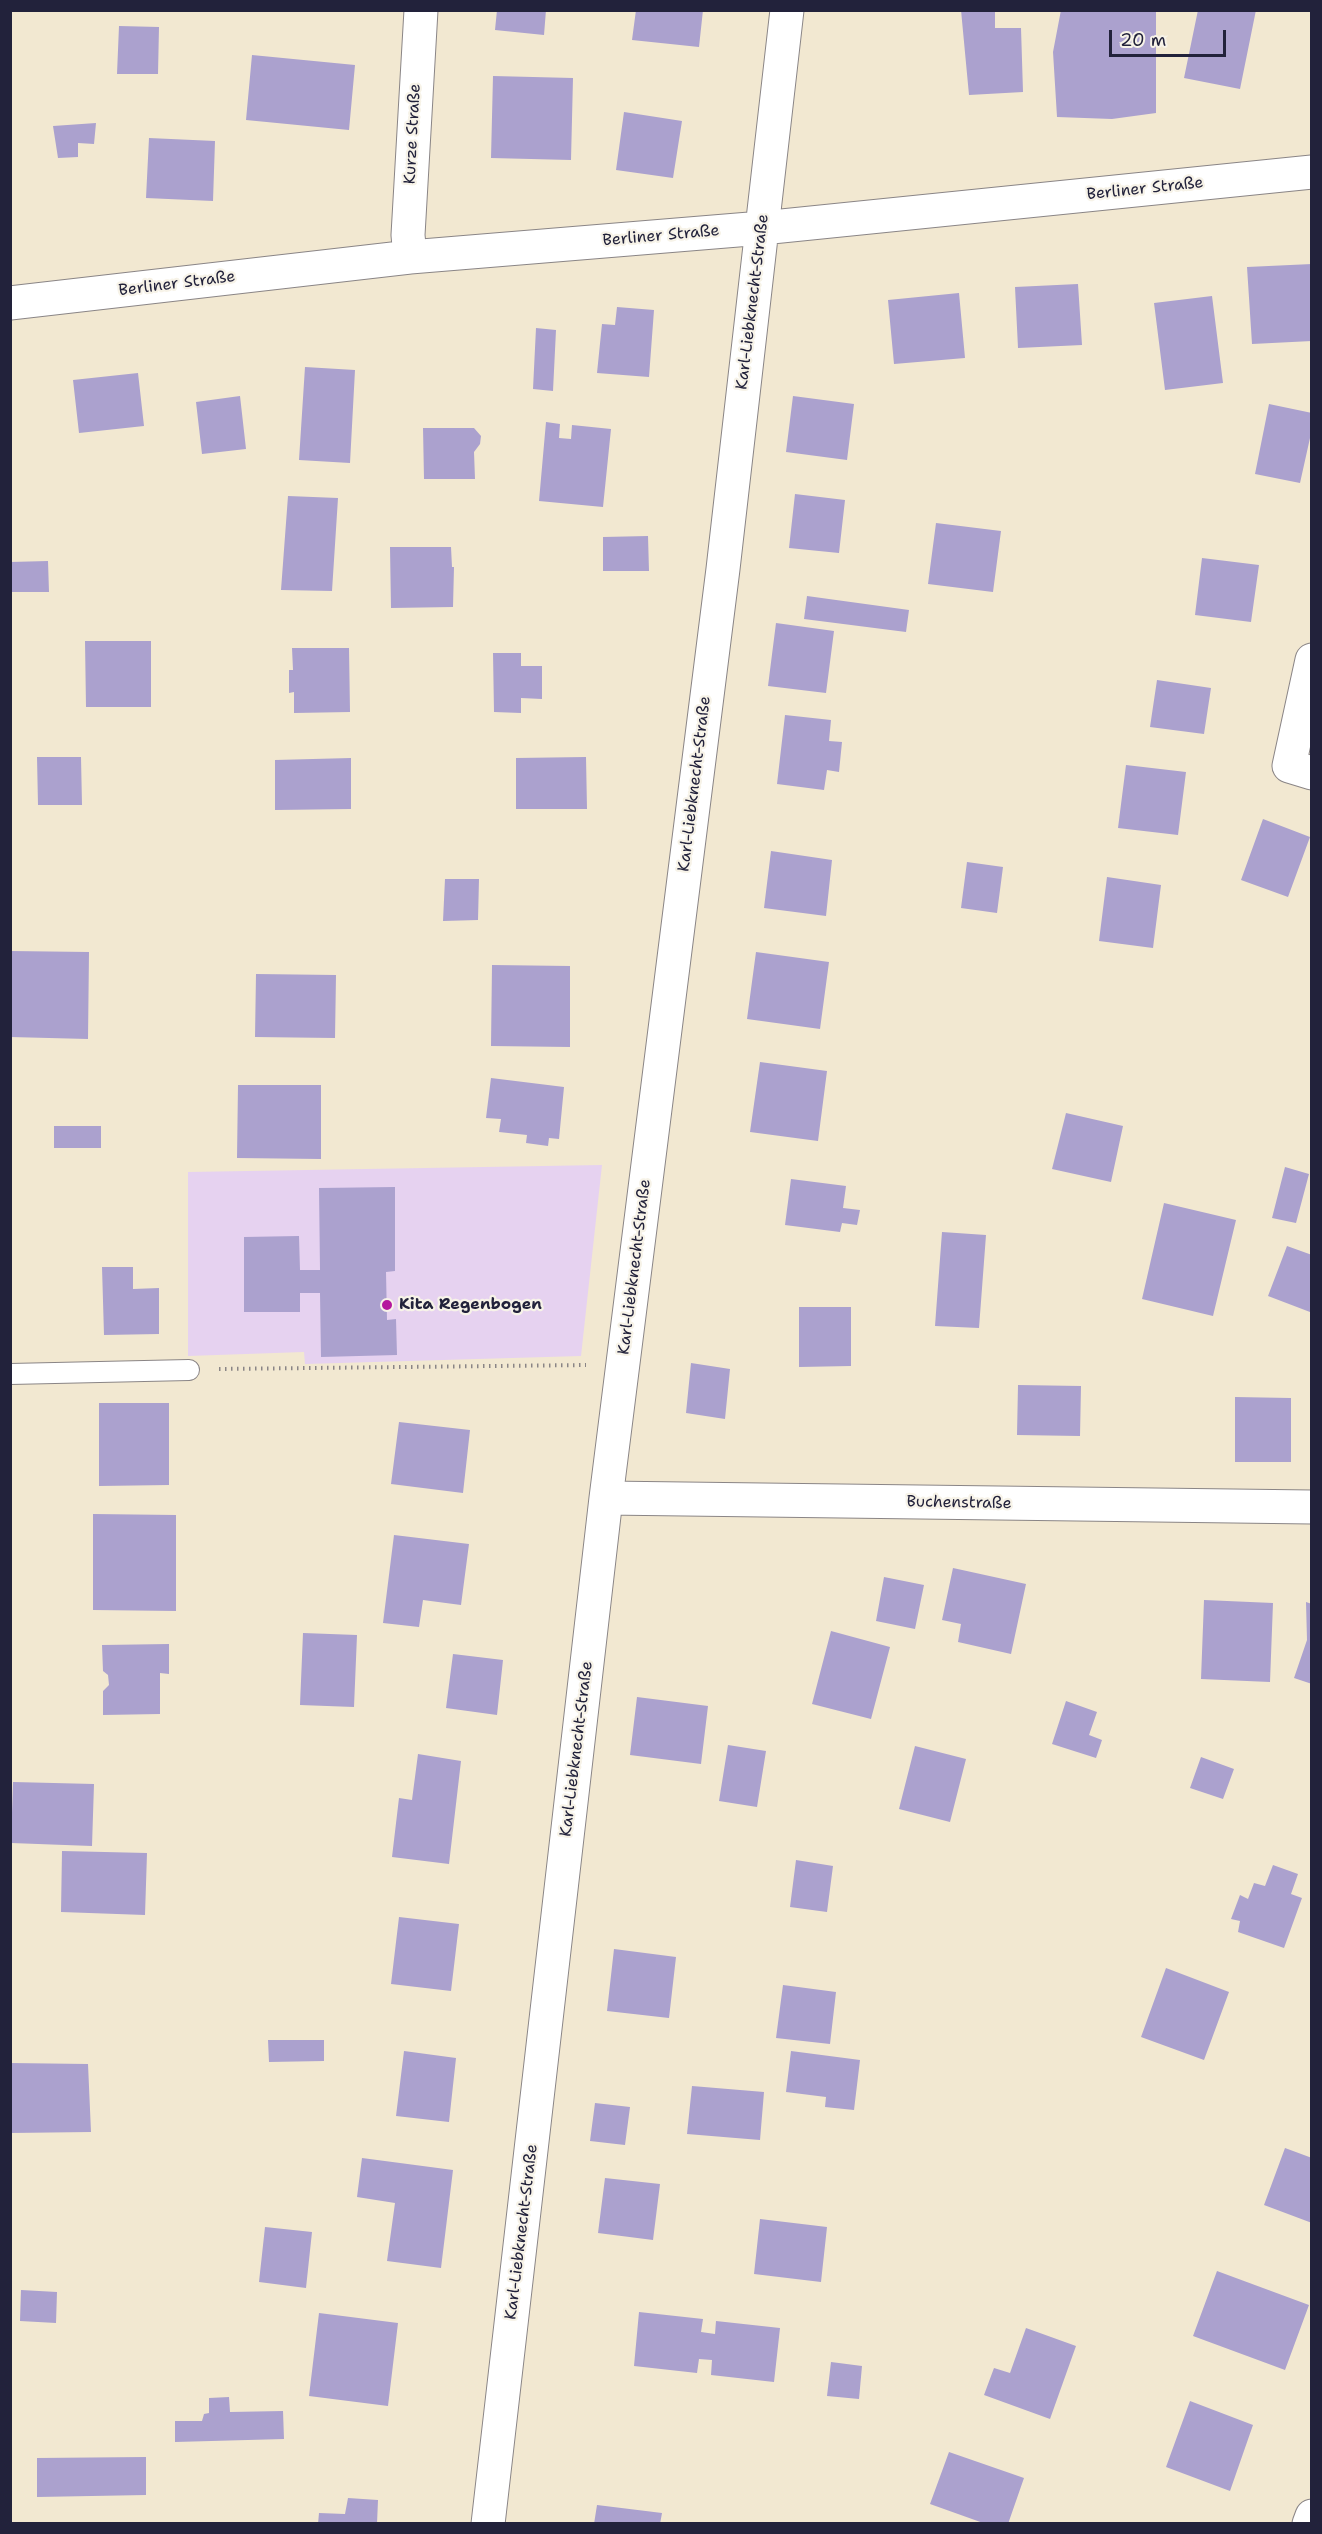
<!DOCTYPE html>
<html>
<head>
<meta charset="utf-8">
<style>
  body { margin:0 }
  #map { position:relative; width:1322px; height:2534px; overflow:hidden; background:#f2e8d1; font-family:"Shantell Sans",sans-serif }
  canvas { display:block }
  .frame { position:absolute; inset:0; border:12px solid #22223b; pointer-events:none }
  .scale { position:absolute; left:1109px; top:30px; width:117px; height:27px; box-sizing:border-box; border:3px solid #22223b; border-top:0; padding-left:8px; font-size:18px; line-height:21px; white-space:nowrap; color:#22223b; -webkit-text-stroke:4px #f7f3e8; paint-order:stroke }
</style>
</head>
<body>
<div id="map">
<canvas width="1322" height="2534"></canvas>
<div class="frame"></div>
<div class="scale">20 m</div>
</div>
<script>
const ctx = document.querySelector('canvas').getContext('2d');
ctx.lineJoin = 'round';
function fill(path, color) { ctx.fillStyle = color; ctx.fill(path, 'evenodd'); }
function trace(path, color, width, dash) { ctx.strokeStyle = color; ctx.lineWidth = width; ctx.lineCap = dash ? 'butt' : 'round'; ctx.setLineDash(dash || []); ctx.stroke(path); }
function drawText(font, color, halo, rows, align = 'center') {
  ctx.font = font + ' "Shantell Sans",sans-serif'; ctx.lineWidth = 4.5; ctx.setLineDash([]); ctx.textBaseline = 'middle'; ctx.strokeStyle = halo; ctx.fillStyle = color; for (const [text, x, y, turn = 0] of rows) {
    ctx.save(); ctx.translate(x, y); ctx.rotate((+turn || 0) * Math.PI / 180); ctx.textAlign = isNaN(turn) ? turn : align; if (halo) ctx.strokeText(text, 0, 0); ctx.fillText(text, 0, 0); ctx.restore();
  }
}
fill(new Path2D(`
  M 602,1165 L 581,1356 L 305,1364 L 304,1352 L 188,1356 L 188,1172 Z`), '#e6d2f0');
fill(new Path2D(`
  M 497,10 L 546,10 L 544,35 L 495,30 Z
  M 636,10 L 703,10 L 699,47 L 632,40 Z
  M 961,10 L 995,10 L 995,28 L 1021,28 L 1023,92 L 969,95 Z
  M 1061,10 L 1156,10 L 1156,113 L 1112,119 L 1057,117 L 1053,52 Z
  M 1198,10 L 1256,10 L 1240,89 L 1184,78 Z
  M 119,26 L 159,27 L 158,74 L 117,74 Z
  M 252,55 L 355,65 L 349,130 L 246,120 Z
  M 493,76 L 573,78 L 571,160 L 491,158 Z
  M 624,112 L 682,121 L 673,178 L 616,170 Z
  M 96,123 L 94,144 L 78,143 L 78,157 L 58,158 L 53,126 Z
  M 149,138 L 215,141 L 213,201 L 146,198 Z
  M 1312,264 L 1312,341 L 1252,344 L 1247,267 Z
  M 1078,284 L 1082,345 L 1018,348 L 1015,287 Z
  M 959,293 L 965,358 L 894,364 L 888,300 Z
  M 1212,296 L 1223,383 L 1165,390 L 1154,303 Z
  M 617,307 L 654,310 L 649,377 L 597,373 L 602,324 L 615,325 Z
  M 536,328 L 556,330 L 553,391 L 533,389 Z
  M 305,367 L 355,370 L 350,463 L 299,460 Z
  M 138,373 L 144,426 L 79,433 L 73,380 Z
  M 240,396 L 246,449 L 202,454 L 196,402 Z
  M 793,396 L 854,404 L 847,460 L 786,452 Z
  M 1269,404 L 1312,413 L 1312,429 L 1300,483 L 1255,474 Z
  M 546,422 L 560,424 L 559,438 L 571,439 L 572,425 L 611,429 L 603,507 L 539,501 Z
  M 423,428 L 474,428 L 481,436 L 480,444 L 474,452 L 475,479 L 424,479 Z
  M 795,494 L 845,500 L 839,553 L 789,548 Z
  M 288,496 L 338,498 L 332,591 L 281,590 Z
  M 936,523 L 1001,531 L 993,592 L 928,584 Z
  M 648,536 L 649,571 L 603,571 L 603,537 Z
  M 390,547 L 451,547 L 452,567 L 454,567 L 453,607 L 391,608 Z
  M 1202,558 L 1259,565 L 1251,622 L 1195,615 Z
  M 48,561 L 49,592 L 10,592 L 10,562 Z
  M 807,596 L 909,610 L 906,632 L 804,619 Z
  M 776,623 L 834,631 L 826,693 L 768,686 Z
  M 85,641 L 151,641 L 151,707 L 86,707 Z
  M 292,648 L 349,648 L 350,712 L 294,713 L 294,692 L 289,693 L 289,670 L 293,670 Z
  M 493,653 L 521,653 L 521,666 L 542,666 L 542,699 L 521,698 L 521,713 L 494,712 Z
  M 1157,680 L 1211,688 L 1204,734 L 1150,727 Z
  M 785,715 L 831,720 L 829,741 L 842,742 L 839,772 L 827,770 L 824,790 L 777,784 Z
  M 37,757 L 81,757 L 82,805 L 38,805 Z
  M 586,757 L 587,809 L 516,809 L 516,758 Z
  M 351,758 L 351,809 L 275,810 L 275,760 Z
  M 1126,765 L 1186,772 L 1178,835 L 1118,828 Z
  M 1263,819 L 1310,837 L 1288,897 L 1241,880 Z
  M 771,851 L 832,860 L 826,916 L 764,908 Z
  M 967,862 L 1003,867 L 997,913 L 961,908 Z
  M 1107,877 L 1161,885 L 1153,948 L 1099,941 Z
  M 445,879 L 479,879 L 478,920 L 443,921 Z
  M 10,951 L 89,952 L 88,1039 L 10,1037 Z
  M 756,952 L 829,962 L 820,1029 L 747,1019 Z
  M 492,965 L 570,966 L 570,1047 L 491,1046 Z
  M 256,974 L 336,975 L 335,1038 L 255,1037 Z
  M 760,1062 L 827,1071 L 818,1141 L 750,1132 Z
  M 491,1078 L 564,1087 L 559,1139 L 549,1138 L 548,1146 L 526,1143 L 527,1135 L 499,1132 L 501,1119 L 486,1118 Z
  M 238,1085 L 321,1085 L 321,1159 L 237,1158 Z
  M 1066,1113 L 1123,1126 L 1111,1182 L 1052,1169 Z
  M 54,1126 L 101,1126 L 101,1148 L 54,1148 Z
  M 1285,1167 L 1309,1174 L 1296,1223 L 1272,1218 Z
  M 791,1179 L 846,1186 L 843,1208 L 860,1210 L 857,1225 L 842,1223 L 840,1232 L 785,1225 Z
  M 395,1187 L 395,1271 L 386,1272 L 387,1320 L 396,1319 L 397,1355 L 321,1357 L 320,1293 L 300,1293 L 300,1312 L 244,1312 L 244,1237 L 299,1236 L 300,1270 L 320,1270 L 319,1188 Z
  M 1164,1203 L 1236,1220 L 1213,1316 L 1142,1299 Z
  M 942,1232 L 986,1235 L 979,1328 L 935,1326 Z
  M 1287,1246 L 1312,1255 L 1310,1312 L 1268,1296 Z
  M 102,1267 L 133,1267 L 133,1289 L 159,1288 L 159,1334 L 104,1335 Z
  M 799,1307 L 851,1307 L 851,1366 L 799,1367 Z
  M 691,1363 L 730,1369 L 725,1419 L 686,1413 Z
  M 1018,1385 L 1081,1386 L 1080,1436 L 1017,1435 Z
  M 1235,1397 L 1291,1398 L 1291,1462 L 1235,1462 Z
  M 99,1403 L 169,1403 L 169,1485 L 99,1486 Z
  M 399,1422 L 470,1430 L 463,1493 L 391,1484 Z
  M 93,1514 L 176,1515 L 176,1611 L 93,1610 Z
  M 394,1535 L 469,1544 L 461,1605 L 423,1600 L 419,1627 L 383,1623 Z
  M 953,1568 L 1026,1584 L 1011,1654 L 958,1642 L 961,1624 L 942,1620 Z
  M 884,1577 L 924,1585 L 915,1629 L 876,1621 Z
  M 1204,1600 L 1273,1603 L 1270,1682 L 1201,1679 Z
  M 1306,1602 L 1312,1604 L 1312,1684 L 1294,1678 L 1307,1640 Z
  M 831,1631 L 890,1647 L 871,1719 L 812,1704 Z
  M 303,1633 L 357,1635 L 354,1707 L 300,1705 Z
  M 169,1644 L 169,1674 L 160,1673 L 160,1714 L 103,1715 L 103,1691 L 109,1685 L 108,1675 L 103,1671 L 102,1645 Z
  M 453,1654 L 503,1660 L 497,1715 L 446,1708 Z
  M 637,1697 L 708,1706 L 701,1764 L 630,1755 Z
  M 1066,1701 L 1097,1712 L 1089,1735 L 1102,1740 L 1096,1758 L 1052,1744 Z
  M 728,1745 L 766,1751 L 757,1807 L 719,1801 Z
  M 915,1746 L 966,1759 L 950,1822 L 899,1809 Z
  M 418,1754 L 461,1761 L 449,1864 L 392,1857 L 399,1798 L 412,1800 Z
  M 1201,1757 L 1234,1769 L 1223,1799 L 1190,1788 Z
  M 13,1782 L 94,1784 L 92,1846 L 11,1843 Z
  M 62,1851 L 147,1853 L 145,1915 L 61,1912 Z
  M 796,1860 L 833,1866 L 827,1912 L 790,1907 Z
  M 1273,1865 L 1298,1874 L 1291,1894 L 1302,1898 L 1284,1948 L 1238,1932 L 1240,1921 L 1231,1919 L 1240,1895 L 1248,1899 L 1254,1883 L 1265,1886 Z
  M 399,1917 L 459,1924 L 451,1991 L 391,1984 Z
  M 614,1949 L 676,1957 L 669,2018 L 607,2011 Z
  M 1166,1968 L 1229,1992 L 1204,2060 L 1141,2037 Z
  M 783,1985 L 836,1992 L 830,2044 L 776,2038 Z
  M 268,2040 L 324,2040 L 324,2061 L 269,2062 Z
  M 404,2051 L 456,2058 L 449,2122 L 396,2116 Z
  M 791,2051 L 860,2060 L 854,2110 L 825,2107 L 826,2097 L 786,2092 Z
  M 10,2063 L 88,2064 L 91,2132 L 10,2133 Z
  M 692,2086 L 764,2092 L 760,2140 L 687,2134 Z
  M 595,2103 L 630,2107 L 625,2145 L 590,2141 Z
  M 1285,2148 L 1312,2158 L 1312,2223 L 1264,2205 Z
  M 362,2158 L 453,2170 L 441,2268 L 387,2261 L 395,2203 L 357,2197 Z
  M 605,2178 L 660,2184 L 653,2240 L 598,2233 Z
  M 760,2219 L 827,2227 L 821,2282 L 754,2274 Z
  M 265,2227 L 312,2232 L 306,2288 L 259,2282 Z
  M 1217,2271 L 1309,2305 L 1285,2370 L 1193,2336 Z
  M 21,2290 L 57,2292 L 56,2323 L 20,2321 Z
  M 639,2312 L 703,2319 L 701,2332 L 715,2334 L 716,2321 L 780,2328 L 774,2382 L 711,2375 L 712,2360 L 699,2359 L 697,2373 L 634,2366 Z
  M 319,2313 L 398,2323 L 388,2406 L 309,2396 Z
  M 1026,2328 L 1076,2346 L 1050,2419 L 984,2395 L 994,2368 L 1010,2373 Z
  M 831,2362 L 862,2366 L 859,2399 L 827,2396 Z
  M 229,2397 L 230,2412 L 283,2411 L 284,2439 L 175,2442 L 175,2421 L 202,2421 L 204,2414 L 209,2413 L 209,2398 Z
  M 1190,2401 L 1253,2425 L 1230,2491 L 1166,2467 Z
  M 949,2452 L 1024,2478 L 1008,2524 L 986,2524 L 930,2504 Z
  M 146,2457 L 146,2495 L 37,2497 L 37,2458 Z
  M 348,2498 L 378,2500 L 377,2524 L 318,2524 L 319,2513 L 345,2514 Z
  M 597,2505 L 662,2513 L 660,2524 L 594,2524 Z`), '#aba1ce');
const service = new Path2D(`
  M 10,1374 L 189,1370`);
const minor = new Path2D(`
  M 410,257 L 408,235 L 421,10
  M 10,303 L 410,257 L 762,228 L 1312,172
  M 1312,660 L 1289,766 L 1312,773
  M 606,1498 L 1312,1507
  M 488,2524 L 606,1498 L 723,569 L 787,10`);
const tertiary = new Path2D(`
  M 1309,2524 L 1312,2516`);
trace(service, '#8a8586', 22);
trace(minor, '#8a8586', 35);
trace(tertiary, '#8a8586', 35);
trace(new Path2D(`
  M 219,1369 L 586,1365`), '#8a8586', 4, [1.5, 4.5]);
trace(service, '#fff', 20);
trace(minor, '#fff', 33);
trace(tertiary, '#fff', 33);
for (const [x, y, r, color] of [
  [387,1305,6,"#b5179e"]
]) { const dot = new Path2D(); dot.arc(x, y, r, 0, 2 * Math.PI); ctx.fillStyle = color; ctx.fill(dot); trace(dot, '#f7f3e8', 2); }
drawText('16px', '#22223b', '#f7f3e8', [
  ["Kurze Straße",413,134,-87],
  ["Berliner Straße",1145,189,-6],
  ["Berliner Straße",661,236,-5],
  ["Berliner Straße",177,284,-7],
  ["Karl-Liebknecht-Straße",753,302,-83],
  ["Karl-Liebknecht-Straße",695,784,-83],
  ["Karl-Liebknecht-Straße",635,1267,-83],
  ["Buchenstraße",959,1503,1],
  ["Karl-Liebknecht-Straße",577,1749,-83],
  ["Karl-Liebknecht-Straße",522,2232,-83]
]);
drawText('bold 16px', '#22223b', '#f7f3e8', [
  ["Kita Regenbogen",399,1305]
], 'left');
</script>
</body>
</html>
